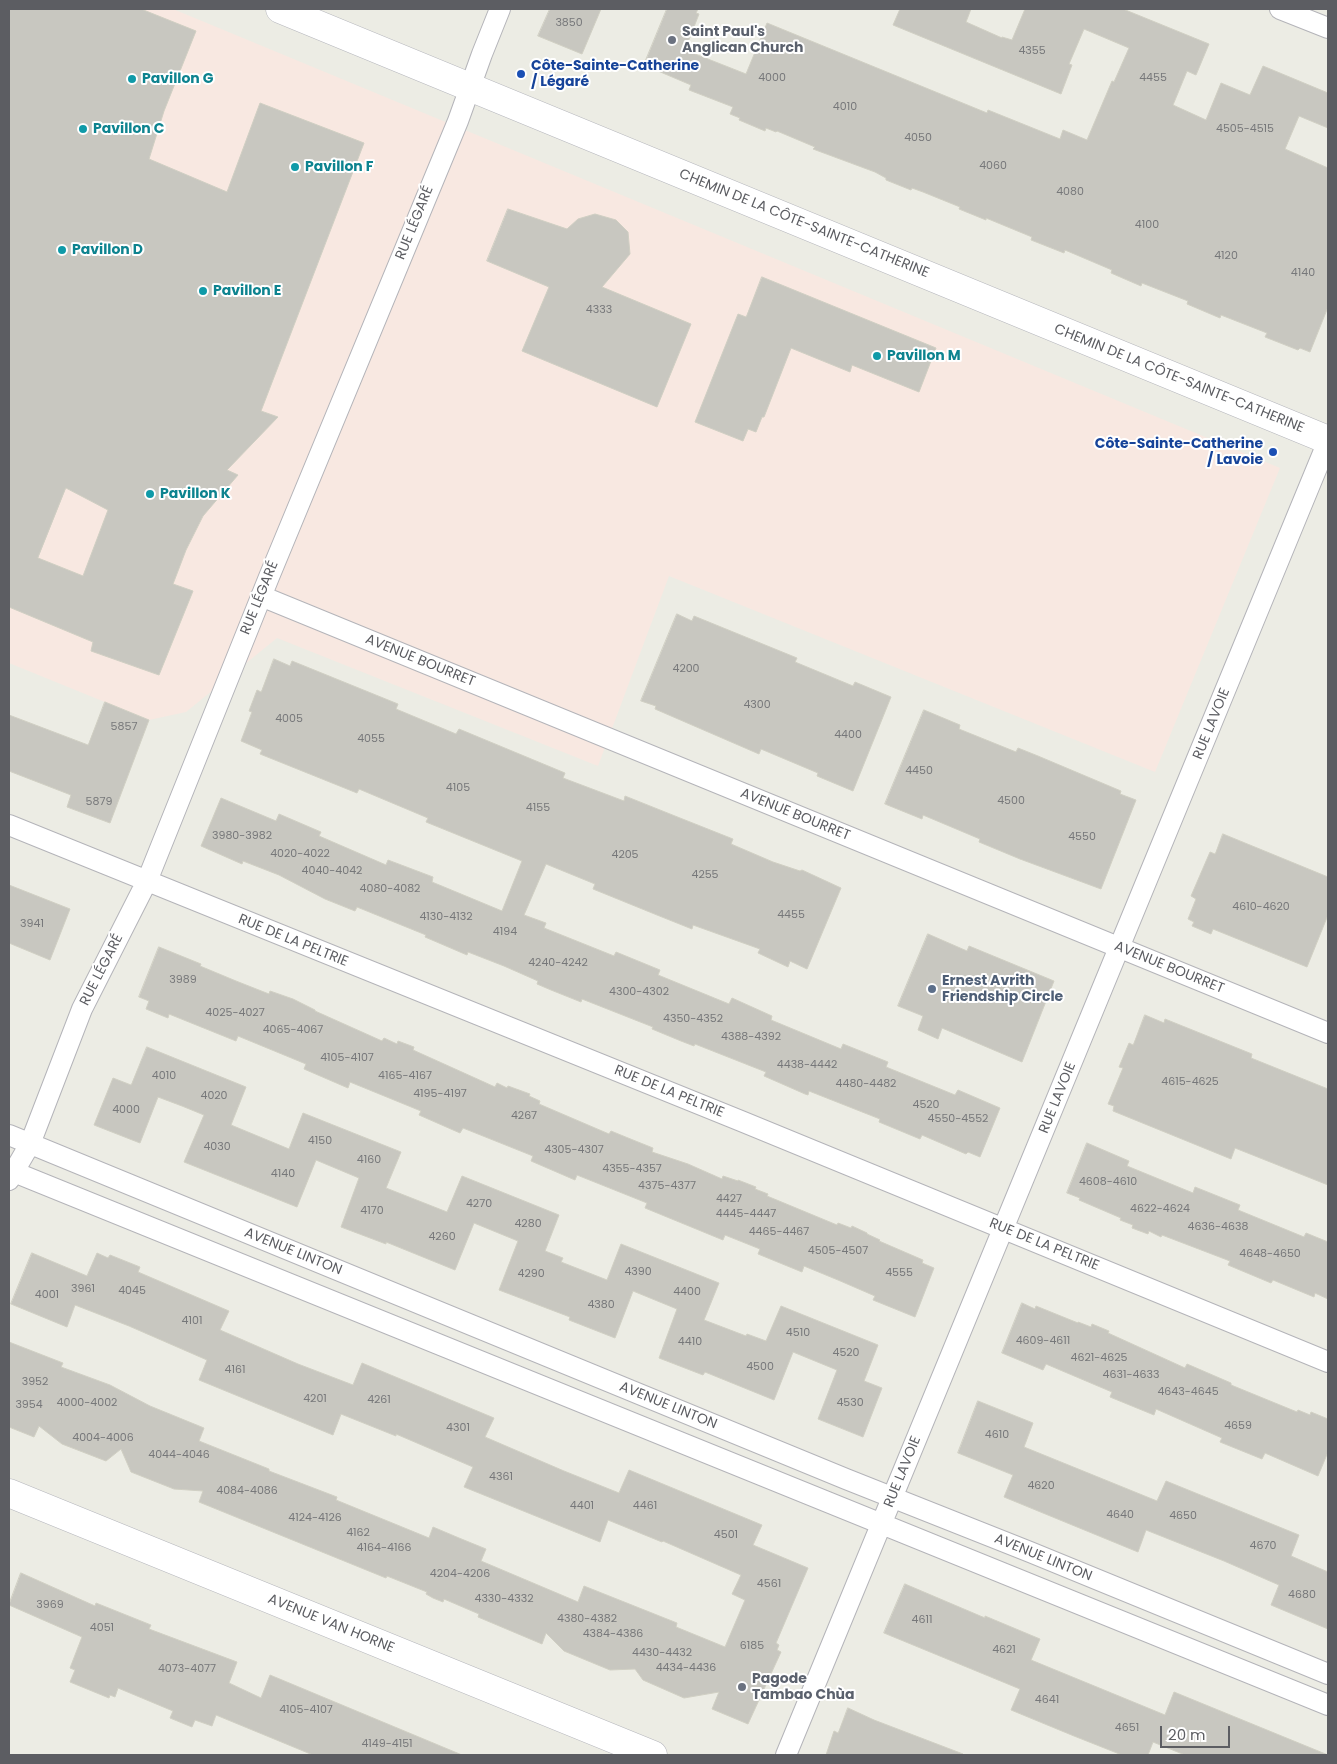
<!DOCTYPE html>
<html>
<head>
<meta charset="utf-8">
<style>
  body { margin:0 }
  #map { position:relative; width:1337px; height:1764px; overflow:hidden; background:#ecece4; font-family:Poppins,sans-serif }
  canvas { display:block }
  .frame { position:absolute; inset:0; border:10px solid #5c5d62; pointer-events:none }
  .scale { position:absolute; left:1160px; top:1726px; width:70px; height:22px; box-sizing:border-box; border:2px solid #5c5d62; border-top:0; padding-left:6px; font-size:15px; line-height:18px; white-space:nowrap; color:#5c5d62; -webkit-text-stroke:4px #fff; paint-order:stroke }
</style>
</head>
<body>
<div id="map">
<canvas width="1337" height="1764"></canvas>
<div class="frame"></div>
<div class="scale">20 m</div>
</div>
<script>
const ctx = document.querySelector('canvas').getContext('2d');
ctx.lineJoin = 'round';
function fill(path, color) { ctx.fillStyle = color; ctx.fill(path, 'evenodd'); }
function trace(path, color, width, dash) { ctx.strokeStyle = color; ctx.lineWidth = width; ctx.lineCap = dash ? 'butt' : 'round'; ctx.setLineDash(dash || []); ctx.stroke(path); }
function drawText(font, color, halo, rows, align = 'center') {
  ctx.font = font + ' Poppins,sans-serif'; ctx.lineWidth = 4; ctx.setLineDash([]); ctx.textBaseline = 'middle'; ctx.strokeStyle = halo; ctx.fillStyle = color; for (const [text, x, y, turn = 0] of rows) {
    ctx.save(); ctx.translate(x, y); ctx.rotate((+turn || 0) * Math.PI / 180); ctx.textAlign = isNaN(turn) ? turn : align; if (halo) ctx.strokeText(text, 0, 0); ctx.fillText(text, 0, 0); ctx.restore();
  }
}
fill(new Path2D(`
  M 9,9 L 173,9 L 1280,468 L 1155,772 L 669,576 L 598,766 L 277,638 L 186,712 L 149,720 L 9,663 Z`), '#f8e8e1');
const building = new Path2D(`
  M 9,9 L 141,9 L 196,31 L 164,111 L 149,159 L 227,192 L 260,103 L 364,143 L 261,411 L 278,417 L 227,470 L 238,475 L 203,516 L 186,550 L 173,584 L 193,591 L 159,675 L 91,651 L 93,642 L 9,607 ZM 66,488 L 108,510 L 83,576 L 38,558 Z
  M 550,9 L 601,9 L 582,54 L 538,36 Z
  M 667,9 L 698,9 L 696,13 L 699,14 L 685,50 L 746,74 L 767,23 L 987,113 L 988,110 L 1060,139 L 1063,130 L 1087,140 L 1112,81 L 1114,82 L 1129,48 L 1084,29 L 1069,64 L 1072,65 L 1061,94 L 893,25 L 900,9 L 971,9 L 966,22 L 1002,38 L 1002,37 L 1012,40 L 1025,9 L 1123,9 L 1209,44 L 1196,75 L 1187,71 L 1173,105 L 1206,120 L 1221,83 L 1250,95 L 1263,66 L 1328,93 L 1328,128 L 1299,116 L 1285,149 L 1328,168 L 1328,307 L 1310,352 L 1300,348 L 1298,350 L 1265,337 L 1267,333 L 1221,315 L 1220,318 L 1187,304 L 1188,301 L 1142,283 L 1141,286 L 1111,273 L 1112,270 L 1065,250 L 1064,253 L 1031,240 L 1032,237 L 986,218 L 986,220 L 959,209 L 960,207 L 923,192 L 912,188 L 911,190 L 886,180 L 886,178 L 875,172 L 813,149 L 815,147 L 777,131 L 776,132 L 766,128 L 765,131 L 739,120 L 740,118 L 730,114 L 733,107 L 689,90 L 691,85 L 644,65 Z
  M 508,209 L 567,229 L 578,219 L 595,214 L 616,220 L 628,232 L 630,254 L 602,287 L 691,324 L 657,407 L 522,351 L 549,287 L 487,261 Z
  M 762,277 L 936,348 L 919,392 L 852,365 L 850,372 L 791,348 L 764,417 L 762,417 L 756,432 L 748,429 L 743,441 L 695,422 L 738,314 L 746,317 Z
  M 677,614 L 692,621 L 694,616 L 797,658 L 795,662 L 853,686 L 855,682 L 891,697 L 853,791 L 817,776 L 818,773 L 761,749 L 759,754 L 655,709 L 656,706 L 641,701 Z
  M 274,659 L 290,666 L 292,661 L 398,704 L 396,709 L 456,734 L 459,729 L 565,773 L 563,778 L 624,801 L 625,796 L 680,818 L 733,839 L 731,844 L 773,862 L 800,871 L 802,870 L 841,888 L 807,969 L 790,961 L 788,967 L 758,953 L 760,949 L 693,925 L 692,929 L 657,915 L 593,889 L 595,884 L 546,864 L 524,915 L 546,923 L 544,928 L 614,956 L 616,952 L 660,970 L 658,975 L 729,1004 L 732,998 L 772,1016 L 771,1020 L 841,1049 L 843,1044 L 888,1062 L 886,1067 L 955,1095 L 958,1090 L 1000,1108 L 980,1157 L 968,1152 L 966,1154 L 922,1135 L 920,1139 L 879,1122 L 880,1119 L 809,1091 L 808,1095 L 805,1094 L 764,1076 L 766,1072 L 695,1044 L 694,1046 L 681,1041 L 652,1029 L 653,1027 L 582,999 L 581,1002 L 551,990 L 537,984 L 538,981 L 504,966 L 468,952 L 467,955 L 425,937 L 426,935 L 357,907 L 355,911 L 325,899 L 279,875 L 243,861 L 242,864 L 201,846 L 221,798 L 276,821 L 279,814 L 321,832 L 319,836 L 386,865 L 388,860 L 433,877 L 432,882 L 502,911 L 522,861 L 426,822 L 428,818 L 378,797 L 359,789 L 357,793 L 260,754 L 262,750 L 241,741 L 252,712 L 249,711 L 257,690 L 261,692 Z
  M 105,702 L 149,720 L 110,823 L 67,807 L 71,795 L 9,771 L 9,715 L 88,745 Z
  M 924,710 L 960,725 L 959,729 L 1016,752 L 1018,748 L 1038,756 L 1121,791 L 1120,794 L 1136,800 L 1101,889 L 1020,859 L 979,842 L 980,839 L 923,815 L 922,819 L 885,804 Z
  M 1223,834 L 1328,877 L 1328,915 L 1307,967 L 1213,929 L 1211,934 L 1192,926 L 1194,922 L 1188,919 L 1196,899 L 1191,896 L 1210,852 L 1215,854 Z
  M 9,885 L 70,909 L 50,960 L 9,943 Z
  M 928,934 L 967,951 L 969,946 L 1054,981 L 1022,1062 L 942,1028 L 938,1039 L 918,1030 L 923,1016 L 898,1006 Z
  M 159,947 L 201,964 L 200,966 L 236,981 L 269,994 L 270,991 L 293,999 L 315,1010 L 315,1011 L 382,1041 L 384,1038 L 397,1044 L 398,1041 L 414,1047 L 413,1050 L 495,1087 L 497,1083 L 507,1088 L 508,1086 L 530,1094 L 529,1096 L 540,1101 L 539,1104 L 609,1134 L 611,1131 L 633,1140 L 653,1148 L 652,1152 L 688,1164 L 722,1179 L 723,1176 L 738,1181 L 738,1180 L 756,1187 L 755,1189 L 768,1194 L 767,1196 L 837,1225 L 838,1223 L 851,1228 L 852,1226 L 867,1233 L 867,1234 L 880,1240 L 879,1241 L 923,1260 L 922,1263 L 934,1268 L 915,1317 L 873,1300 L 875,1296 L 838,1280 L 804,1266 L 802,1272 L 758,1254 L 760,1249 L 725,1235 L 723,1240 L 645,1208 L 647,1203 L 577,1175 L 575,1180 L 531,1161 L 533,1156 L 463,1128 L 460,1133 L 419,1115 L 421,1111 L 350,1082 L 348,1088 L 304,1069 L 306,1064 L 238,1036 L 236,1041 L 169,1014 L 168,1018 L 146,1009 L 149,1001 L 139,997 Z
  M 1145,1015 L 1164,1023 L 1165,1019 L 1252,1054 L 1251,1058 L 1328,1089 L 1328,1185 L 1235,1148 L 1231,1159 L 1113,1111 L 1114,1106 L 1108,1104 L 1123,1068 L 1119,1067 L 1129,1043 L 1133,1045 Z
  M 147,1047 L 246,1087 L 231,1125 L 289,1149 L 303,1113 L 401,1152 L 386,1188 L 447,1212 L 462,1176 L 559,1215 L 545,1251 L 563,1258 L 561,1262 L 607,1280 L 621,1244 L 719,1283 L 704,1320 L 746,1336 L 747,1334 L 766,1341 L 781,1306 L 878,1345 L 864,1381 L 882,1388 L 863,1437 L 818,1419 L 837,1370 L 793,1352 L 774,1400 L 705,1372 L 703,1375 L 659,1358 L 677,1309 L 633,1291 L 615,1338 L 569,1320 L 570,1317 L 499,1290 L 518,1241 L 474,1223 L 455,1270 L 386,1242 L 386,1244 L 341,1227 L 359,1178 L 316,1160 L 297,1207 L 184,1162 L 204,1115 L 182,1106 L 158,1097 L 140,1143 L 94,1125 L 113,1078 L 131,1085 Z
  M 1087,1143 L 1129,1161 L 1127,1166 L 1193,1193 L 1195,1187 L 1240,1205 L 1238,1210 L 1304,1237 L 1306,1233 L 1328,1242 L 1328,1299 L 1315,1293 L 1314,1297 L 1273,1280 L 1271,1283 L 1228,1265 L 1230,1261 L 1162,1235 L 1161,1237 L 1149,1231 L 1148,1234 L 1132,1228 L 1133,1225 L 1120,1220 L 1121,1218 L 1079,1200 L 1080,1198 L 1067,1193 Z
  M 32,1253 L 87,1276 L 97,1253 L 108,1258 L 110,1255 L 140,1267 L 138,1272 L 229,1311 L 220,1330 L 298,1364 L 353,1385 L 362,1363 L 494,1418 L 485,1437 L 564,1471 L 619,1493 L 629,1470 L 762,1525 L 753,1545 L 808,1568 L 776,1643 L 779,1645 L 777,1650 L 781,1652 L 748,1724 L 712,1709 L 719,1692 L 684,1698 L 643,1680 L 635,1669 L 610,1670 L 564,1651 L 546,1633 L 542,1644 L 478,1617 L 479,1614 L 444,1599 L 443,1602 L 433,1598 L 426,1594 L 427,1592 L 387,1576 L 386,1578 L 199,1502 L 203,1491 L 174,1489 L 131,1472 L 121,1449 L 106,1461 L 62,1444 L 39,1426 L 34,1437 L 9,1427 L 9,1342 L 63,1363 L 61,1367 L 110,1385 L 150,1406 L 204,1428 L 199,1441 L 269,1469 L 269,1471 L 337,1497 L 336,1500 L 429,1538 L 433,1527 L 459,1538 L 486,1549 L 481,1561 L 578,1602 L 584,1586 L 677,1623 L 676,1627 L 725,1647 L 745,1600 L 732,1594 L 741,1575 L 663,1541 L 662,1542 L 608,1520 L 600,1542 L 464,1487 L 473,1467 L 396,1434 L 396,1436 L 341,1414 L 333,1435 L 199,1380 L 207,1360 L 129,1326 L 75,1305 L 67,1327 L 11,1304 Z
  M 1022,1303 L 1035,1309 L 1036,1306 L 1078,1323 L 1078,1322 L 1091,1327 L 1092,1324 L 1109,1331 L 1108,1333 L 1185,1368 L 1187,1364 L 1231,1383 L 1231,1385 L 1297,1412 L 1298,1410 L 1310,1415 L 1311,1412 L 1328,1419 L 1328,1452 L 1318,1476 L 1265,1453 L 1262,1459 L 1220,1442 L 1222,1438 L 1156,1409 L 1154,1415 L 1110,1397 L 1112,1392 L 1046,1364 L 1043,1370 L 1002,1353 Z
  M 978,1401 L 1033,1423 L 1024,1447 L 1157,1501 L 1166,1481 L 1299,1535 L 1291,1556 L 1328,1572 L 1328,1629 L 1271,1605 L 1279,1585 L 1224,1561 L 1146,1530 L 1138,1552 L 1004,1497 L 1013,1475 L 958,1453 Z
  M 21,1573 L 95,1606 L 96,1603 L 151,1625 L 149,1629 L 237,1662 L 229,1683 L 261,1698 L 270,1675 L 462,1755 L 313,1755 L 216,1715 L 212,1726 L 195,1720 L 192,1727 L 170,1718 L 173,1711 L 118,1688 L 115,1697 L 110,1695 L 109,1698 L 70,1682 L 75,1670 L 70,1668 L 82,1637 L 9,1605 Z
  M 905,1584 L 985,1618 L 985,1616 L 1040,1639 L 1031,1660 L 1165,1715 L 1174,1692 L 1328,1755 L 1185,1755 L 1153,1742 L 1148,1755 L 1122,1755 L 1074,1736 L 1011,1710 L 1020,1689 L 884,1633 Z
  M 848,1708 L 874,1720 L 963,1754 L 963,1755 L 826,1755 L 834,1731 L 838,1733 Z`);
fill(building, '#c8c7c0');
trace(building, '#d0cfc3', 1);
const street = new Path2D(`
  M 1280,9 L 1328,28
  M 261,596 L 1328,1033
  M 9,825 L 741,1121 L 1328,1362
  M 9,1135 L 846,1479 L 1030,1552 L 1328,1674
  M 9,1170 L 1328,1705
  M 9,1180 L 30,1144 L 82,1009 L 147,881 L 269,577 L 458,121 L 482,54 L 500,9
  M 786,1755 L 1328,441`);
const secondary = new Path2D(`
  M 280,9 L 1328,440
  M 9,1493 L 653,1755`);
trace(street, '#b4b4b9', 22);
trace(secondary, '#b5b6bc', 29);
trace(street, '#fff', 20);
trace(secondary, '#fff', 28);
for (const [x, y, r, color] of [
  [672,40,5,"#6b7280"],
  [521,74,5,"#1a4fb4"],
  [132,79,5,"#0f9aa8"],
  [83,129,5,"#0f9aa8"],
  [295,167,5,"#0f9aa8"],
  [62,250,5,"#0f9aa8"],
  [203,291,5,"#0f9aa8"],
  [877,356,5,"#0f9aa8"],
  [1273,452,5,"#1a4fb4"],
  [150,494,5,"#0f9aa8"],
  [932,989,5,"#5c6f8a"],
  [742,1687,5,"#6b7280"]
]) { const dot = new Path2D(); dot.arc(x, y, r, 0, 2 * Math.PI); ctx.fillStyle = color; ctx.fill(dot); trace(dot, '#fff', 2); }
drawText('11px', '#77787a', null, [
  ["3850",569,23],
  ["4355",1032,51],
  ["4000",772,78],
  ["4455",1153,78],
  ["4010",845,107],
  ["4505-4515",1245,129],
  ["4050",918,138],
  ["4060",993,166],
  ["4080",1070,192],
  ["4100",1147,225],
  ["4120",1226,256],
  ["4140",1303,273],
  ["4333",599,310],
  ["4200",686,669],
  ["4300",757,705],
  ["4005",289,719],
  ["5857",124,727],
  ["4400",848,735],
  ["4055",371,739],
  ["4450",919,771],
  ["4105",458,788],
  ["4500",1011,801],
  ["5879",99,802],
  ["4155",538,808],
  ["3980-3982",242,836],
  ["4550",1082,837],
  ["4020-4022",300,854],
  ["4205",625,855],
  ["4040-4042",332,871],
  ["4255",705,875],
  ["4080-4082",390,889],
  ["4610-4620",1261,907],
  ["4455",791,915],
  ["4130-4132",446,917],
  ["3941",32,924],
  ["4194",505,932],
  ["4240-4242",558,963],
  ["3989",183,980],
  ["4300-4302",639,992],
  ["4025-4027",235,1013],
  ["4350-4352",693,1019],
  ["4065-4067",293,1030],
  ["4388-4392",751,1037],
  ["4105-4107",347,1058],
  ["4438-4442",807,1065],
  ["4010",164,1076],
  ["4165-4167",405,1076],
  ["4615-4625",1190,1082],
  ["4480-4482",866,1084],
  ["4195-4197",440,1094],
  ["4020",214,1096],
  ["4520",926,1105],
  ["4000",126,1110],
  ["4267",524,1116],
  ["4550-4552",958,1119],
  ["4150",320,1141],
  ["4030",217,1147],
  ["4305-4307",574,1150],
  ["4160",369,1160],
  ["4355-4357",632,1169],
  ["4140",283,1174],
  ["4608-4610",1108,1182],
  ["4375-4377",667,1186],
  ["4427",729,1199],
  ["4270",479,1204],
  ["4622-4624",1160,1209],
  ["4170",372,1211],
  ["4445-4447",746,1214],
  ["4280",528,1224],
  ["4636-4638",1218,1227],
  ["4465-4467",779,1232],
  ["4260",442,1237],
  ["4505-4507",838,1251],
  ["4648-4650",1270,1254],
  ["4390",638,1272],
  ["4555",899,1273],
  ["4290",531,1274],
  ["3961",83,1289],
  ["4045",132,1291],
  ["4400",687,1292],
  ["4001",47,1295],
  ["4380",601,1305],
  ["4101",192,1321],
  ["4510",798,1333],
  ["4609-4611",1043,1341],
  ["4410",690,1342],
  ["4520",846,1353],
  ["4621-4625",1099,1358],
  ["4500",760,1367],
  ["4161",235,1370],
  ["4631-4633",1131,1375],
  ["3952",35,1382],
  ["4643-4645",1188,1392],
  ["4201",315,1399],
  ["4261",379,1400],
  ["4000-4002",87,1403],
  ["4530",850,1403],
  ["3954",29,1405],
  ["4659",1238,1426],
  ["4301",458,1428],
  ["4610",997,1435],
  ["4004-4006",103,1438],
  ["4044-4046",179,1455],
  ["4361",501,1477],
  ["4620",1041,1486],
  ["4084-4086",247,1491],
  ["4401",582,1506],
  ["4461",645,1506],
  ["4640",1120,1515],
  ["4650",1183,1516],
  ["4124-4126",315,1518],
  ["4162",358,1533],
  ["4501",726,1535],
  ["4670",1263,1546],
  ["4164-4166",384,1548],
  ["4204-4206",460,1574],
  ["4561",769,1584],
  ["4680",1302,1595],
  ["4330-4332",504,1599],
  ["3969",50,1605],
  ["4380-4382",587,1619],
  ["4611",922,1620],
  ["4051",102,1628],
  ["4384-4386",613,1634],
  ["6185",752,1646],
  ["4621",1004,1650],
  ["4430-4432",662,1653],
  ["4434-4436",686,1668],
  ["4073-4077",187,1669],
  ["4641",1047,1700],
  ["4105-4107",306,1710],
  ["4651",1127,1728],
  ["4149-4151",387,1744]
]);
drawText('bold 14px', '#5b616d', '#fff', [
  ["Saint Paul's",682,32],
  ["Anglican Church",682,48],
  ["Pagode",752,1679],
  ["Tambao Chùa",752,1695]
], 'left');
drawText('bold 14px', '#164399', '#fff', [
  ["Côte-Sainte-Catherine",531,66],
  ["/ Légaré",531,82],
  ["Côte-Sainte-Catherine",1263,444,"right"],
  ["/ Lavoie",1263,460,"right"]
], 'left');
drawText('bold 14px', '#0d838f', '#fff', [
  ["Pavillon G",142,79],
  ["Pavillon C",93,129],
  ["Pavillon F",305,167],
  ["Pavillon D",72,250],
  ["Pavillon E",213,291],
  ["Pavillon M",887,356],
  ["Pavillon K",160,494]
], 'left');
drawText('14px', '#5c5d62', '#fff', [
  ["RUE LÉGARÉ",415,223,-68],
  ["CHEMIN DE LA CÔTE-SAINTE-CATHERINE",804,224,22],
  ["CHEMIN DE LA CÔTE-SAINTE-CATHERINE",1179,379,22],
  ["RUE LÉGARÉ",260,598,-68],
  ["AVENUE BOURRET",420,661,22],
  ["RUE LAVOIE",1212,724,-68],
  ["AVENUE BOURRET",795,815,22],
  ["RUE DE LA PELTRIE",293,941,22],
  ["AVENUE BOURRET",1169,968,22],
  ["RUE LÉGARÉ",102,970,-63],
  ["RUE DE LA PELTRIE",669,1092,22],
  ["RUE LAVOIE",1058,1098,-68],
  ["RUE DE LA PELTRIE",1044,1245,22],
  ["AVENUE LINTON",293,1252,22],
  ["AVENUE LINTON",668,1406,22],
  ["RUE LAVOIE",903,1472,-68],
  ["AVENUE LINTON",1043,1558,22],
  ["AVENUE VAN HORNE",331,1624,22]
]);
drawText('bold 14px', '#4e5e75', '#fff', [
  ["Ernest Avrith",942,981],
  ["Friendship Circle",942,997]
], 'left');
</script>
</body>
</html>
